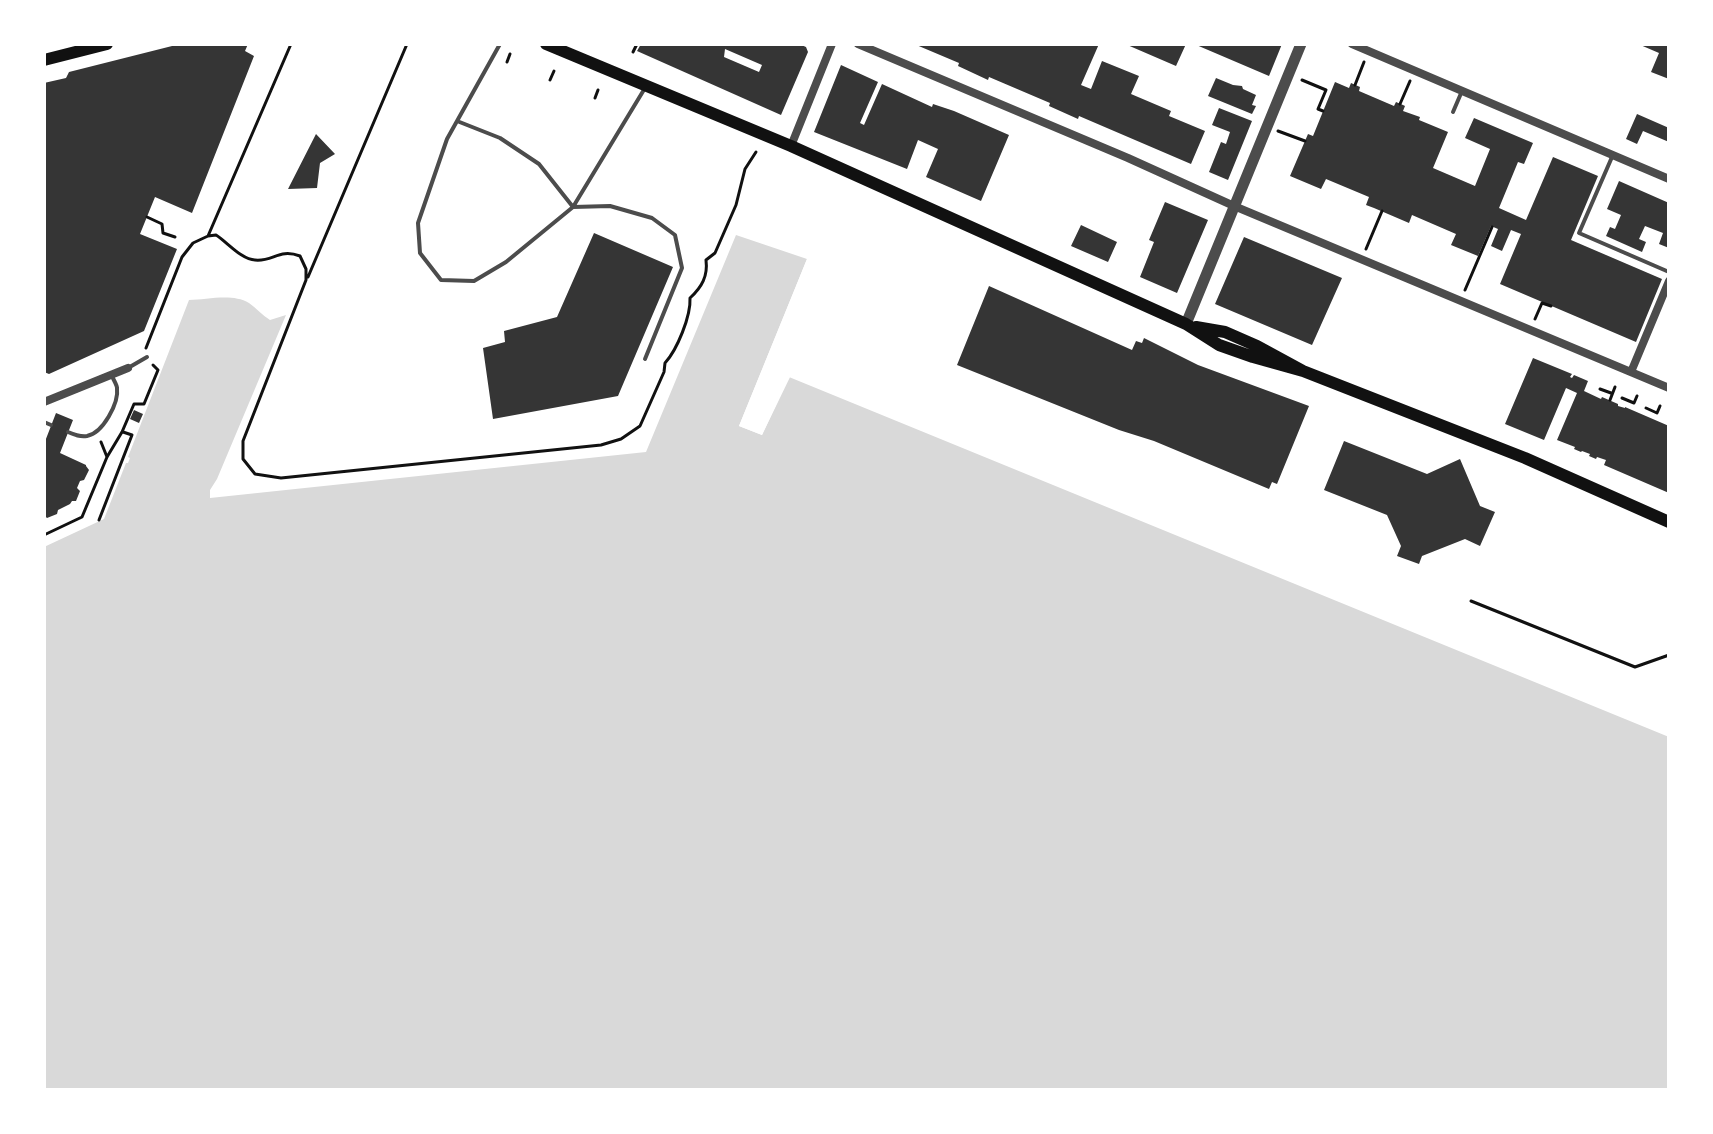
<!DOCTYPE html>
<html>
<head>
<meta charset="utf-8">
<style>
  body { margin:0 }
  #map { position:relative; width:1713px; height:1134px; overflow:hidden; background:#fff; font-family:"PT Sans Narrow",sans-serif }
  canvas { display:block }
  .frame { position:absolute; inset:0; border:46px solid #fff; pointer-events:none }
</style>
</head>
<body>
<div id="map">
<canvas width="1713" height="1134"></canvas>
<div class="frame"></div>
</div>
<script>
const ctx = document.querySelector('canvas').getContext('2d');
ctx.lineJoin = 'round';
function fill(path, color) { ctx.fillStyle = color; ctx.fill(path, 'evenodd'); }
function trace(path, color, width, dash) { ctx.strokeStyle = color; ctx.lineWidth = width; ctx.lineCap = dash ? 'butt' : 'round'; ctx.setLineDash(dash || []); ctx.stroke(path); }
fill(new Path2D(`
  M 736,235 L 807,259 L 739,426 L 762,435 L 789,377 L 1669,737 L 1669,1090 L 44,1090 L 44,547 L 104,519 L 126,463 L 128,463 L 130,458 L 128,457 L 189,300 C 207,300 232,293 249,303 C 256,308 262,315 270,320 L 286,315 L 217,479 L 210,490 L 210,498 L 646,452 Z`), '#d9d9d9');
fill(new Path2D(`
  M 807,259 L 810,261 L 744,424 L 760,430 L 786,375 L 792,373 L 762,435 L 739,426 Z`), '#fff');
fill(new Path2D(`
  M 180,44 L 192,44 L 193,46 L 200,44 L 248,44 L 245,51 L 254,56 L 192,213 L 155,197 L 140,234 L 177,249 L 144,331 L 49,374 L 44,372 L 44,83 L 66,78 L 69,72 Z
  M 641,44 L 799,44 L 806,47 L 808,52 L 781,115 L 637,51 ZM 725,49 L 762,65 L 759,72 L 724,57 Z
  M 914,44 L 1099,44 L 1081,85 L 1091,89 L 1102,61 L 1139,76 L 1131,94 L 1171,111 L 1169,116 L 1205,131 L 1191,164 L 1079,116 L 1078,119 L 1049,106 L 1050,103 L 989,77 L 988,80 L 958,66 L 959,63 Z
  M 1125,44 L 1186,44 L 1176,66 Z
  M 1194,44 L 1282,44 L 1269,76 Z
  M 1638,44 L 1669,44 L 1669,79 L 1651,72 L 1659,53 Z
  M 841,65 L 878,82 L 860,123 L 864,125 L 882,84 L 932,107 L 933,104 L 954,111 L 1009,135 L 981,201 L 926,177 L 938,149 L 918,140 L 907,169 L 814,132 Z
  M 1216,78 L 1233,85 L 1242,86 L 1243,89 L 1256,95 L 1252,105 L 1256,106 L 1252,114 L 1208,96 Z
  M 1335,82 L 1349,88 L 1351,83 L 1360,87 L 1359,91 L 1394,106 L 1396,102 L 1403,105 L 1405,106 L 1403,111 L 1420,117 L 1419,120 L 1448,132 L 1433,168 L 1475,186 L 1490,149 L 1465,138 L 1474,118 L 1533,143 L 1524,164 L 1518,162 L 1499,208 L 1526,220 L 1553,157 L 1598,176 L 1571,240 L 1662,279 L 1636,342 L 1500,284 L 1521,234 L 1511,230 L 1502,251 L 1491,246 L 1498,229 L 1491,226 L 1478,256 L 1451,245 L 1456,234 L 1412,215 L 1409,223 L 1374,208 L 1366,205 L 1369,197 L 1326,179 L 1321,189 L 1290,176 L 1308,134 L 1313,136 Z
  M 1219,108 L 1252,121 L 1228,180 L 1209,172 L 1221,142 L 1226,144 L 1230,132 L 1212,125 Z
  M 1637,114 L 1669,128 L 1669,142 L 1643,131 L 1637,144 L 1626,139 Z
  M 316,134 L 335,154 L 320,163 L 317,188 L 288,189 Z
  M 1619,181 L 1669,203 L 1669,248 L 1659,244 L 1663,233 L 1645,226 L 1639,239 L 1646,242 L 1642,252 L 1606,236 L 1610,227 L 1615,229 L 1621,215 L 1607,209 Z
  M 1165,202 L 1208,220 L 1177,293 L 1140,277 L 1154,242 L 1149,240 Z
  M 1081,225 L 1117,242 L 1108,262 L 1071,246 Z
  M 594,233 L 673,267 L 618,396 L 493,419 L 483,348 L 505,342 L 504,331 L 557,317 Z
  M 1244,237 L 1342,278 L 1312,345 L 1215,304 Z
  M 989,286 L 1132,350 L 1136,341 L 1142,343 L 1144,338 L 1198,365 L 1309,406 L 1277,484 L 1272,482 L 1269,489 L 1154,441 L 1119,430 L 957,365 Z
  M 1533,358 L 1572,374 L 1570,377 L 1572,378 L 1574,375 L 1588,381 L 1584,391 L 1601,399 L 1602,397 L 1618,404 L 1618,406 L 1625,408 L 1625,407 L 1669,426 L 1669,493 L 1604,465 L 1606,460 L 1597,457 L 1596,459 L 1589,456 L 1590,454 L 1582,451 L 1581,452 L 1574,449 L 1575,447 L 1557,440 L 1577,393 L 1566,388 L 1544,440 L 1505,424 Z
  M 134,410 L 143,414 L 139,423 L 130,419 Z
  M 56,413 L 73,420 L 60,453 L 86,465 L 86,466 L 89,470 L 84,480 L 80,481 L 77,488 L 80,491 L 76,501 L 72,501 L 70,504 L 58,510 L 57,514 L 47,518 L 44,515 L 44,444 Z
  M 1344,441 L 1427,474 L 1460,459 L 1480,506 L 1495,512 L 1480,546 L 1465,539 L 1422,556 L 1419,564 L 1397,556 L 1401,546 L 1387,515 L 1324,490 Z`), '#353535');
trace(new Path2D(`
  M 633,52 L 637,44
  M 507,62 L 510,54
  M 550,80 L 554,71
  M 1302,80 L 1326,90 L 1318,109 L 1323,111
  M 1355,85 L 1364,62
  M 595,98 L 598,90
  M 1400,104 L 1410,81
  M 1278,131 L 1305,141
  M 147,217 L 162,224 L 163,233 L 175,237
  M 208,236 L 216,235 C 227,242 242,260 255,260 C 273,262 279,248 300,256 L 306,269 L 306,280 L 243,441 L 243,459 L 255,474 L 281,478 L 601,445 L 621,439 L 640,426 L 664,372 L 665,363 C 677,350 691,316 690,298 C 702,287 708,276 706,260 L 715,253 L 736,205 L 745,169 L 756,152
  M 1366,249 L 1382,211
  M 308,277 L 407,44
  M 1465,290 L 1492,227
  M 1535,319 L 1542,303 L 1551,306
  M 146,348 L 182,257 L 193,243 L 208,236 L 291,44
  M 1600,389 L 1611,393
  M 1622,398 L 1634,403 L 1637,396
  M 1610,400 L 1615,387
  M 1646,408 L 1657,413 L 1660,406
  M 101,442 L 107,457
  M 99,520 L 132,435 L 123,432
  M 44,535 L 82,517 L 107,457 L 122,432 L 134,404 L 144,404 L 158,370 L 153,365
  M 1471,601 L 1635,667 L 1669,655`), '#111', 3);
trace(new Path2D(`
  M 500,44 L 447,139 L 418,223 L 420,253 L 441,280 L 474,281 L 506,262 L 573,207 L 610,206 L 652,218 L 675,235 L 682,268 L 645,359
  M 1453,112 L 1462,91
  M 457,121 L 500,138 L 539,164 L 573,207 L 645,88
  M 1612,157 L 1579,233 L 1669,272
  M 128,368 L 147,357
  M 44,422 L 51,425
  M 68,432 C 75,435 80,437 87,436 C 103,433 119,403 117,388 C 117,385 113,379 112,376`), '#4c4c4c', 4);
trace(new Path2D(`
  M 858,44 L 1128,158 L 1234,206 L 1669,388
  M 1352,44 L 1669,179
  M 791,146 L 832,44
  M 1631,372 L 1669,281
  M 44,402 L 128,368`), '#4c4c4c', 8);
trace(new Path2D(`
  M 1186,324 L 1301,44`), '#4c4c4c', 11);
trace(new Path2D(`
  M 546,44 L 791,146 L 1186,324 L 1219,345 L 1253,357 L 1303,371
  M 44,60 L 107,44
  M 1196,327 L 1225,332 L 1257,346 L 1303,371 L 1525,458 L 1669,522`), '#111', 12);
</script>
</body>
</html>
